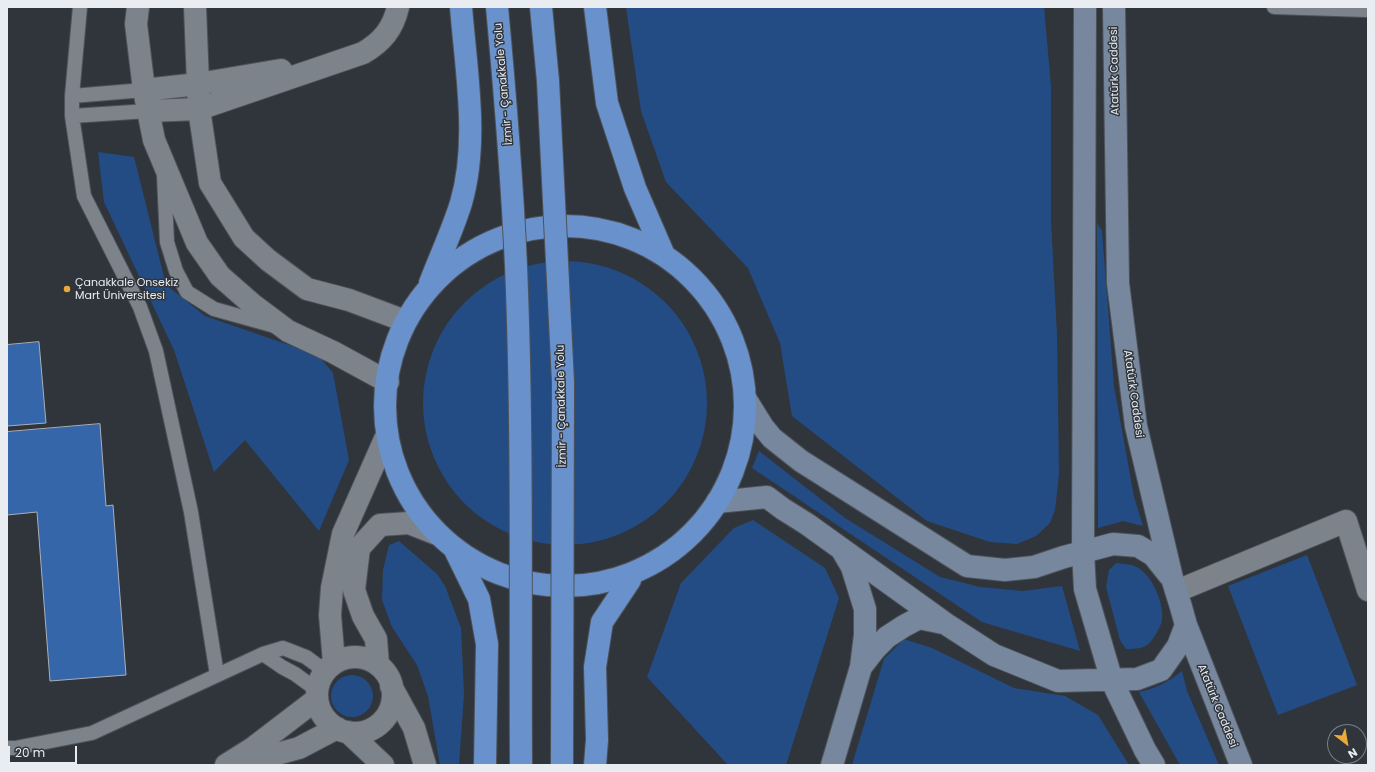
<!DOCTYPE html>
<html>
<head>
<meta charset="utf-8">
<style>
  body { margin:0 }
  #map { position:relative; width:1375px; height:772px; overflow:hidden; background:#30353c; font-family:Poppins,sans-serif }
  canvas { display:block }
  .frame { position:absolute; inset:0; border:8px solid #e9edf1; pointer-events:none }
  .north { position:absolute; left:1327px; top:724px; width:40px; height:40px; box-sizing:border-box; background:#30353c; border:1px solid #7a7f84; border-radius:50%; rotate:149deg; font-size:11px; font-weight:700; line-height:16px; text-align:center; color:#e9edf1 }
  .north::after { content:''; display:block; margin:auto; width:14px; height:18px; background:#eaaa39; clip-path:polygon(50% 0,100% 100%,50% 72%,0 100%) }
  .scale { position:absolute; left:8px; top:746px; width:69px; height:18px; box-sizing:border-box; border:2px solid #e9edf1; border-top:0; padding-left:5px; font-size:12px; line-height:14px; white-space:nowrap; color:#e9edf1; -webkit-text-stroke:3px #30353c; paint-order:stroke }
</style>
</head>
<body>
<div id="map">
<canvas width="1375" height="772"></canvas>
<div class="frame"></div>
<div class="north">N</div>
<div class="scale">20 m</div>
</div>
<script>
const ctx = document.querySelector('canvas').getContext('2d');
ctx.lineJoin = 'round';
function fill(path, color) { ctx.fillStyle = color; ctx.fill(path, 'evenodd'); }
function trace(path, color, width, dash) { ctx.strokeStyle = color; ctx.lineWidth = width; ctx.lineCap = dash ? 'butt' : 'round'; ctx.setLineDash(dash || []); ctx.stroke(path); }
function drawText(font, color, halo, rows, align = 'center') {
  ctx.font = font + ' Poppins,sans-serif'; ctx.lineWidth = 3; ctx.setLineDash([]); ctx.textBaseline = 'middle'; ctx.strokeStyle = halo; ctx.fillStyle = color; for (const [text, x, y, turn = 0] of rows) {
    ctx.save(); ctx.translate(x, y); ctx.rotate((+turn || 0) * Math.PI / 180); ctx.textAlign = isNaN(turn) ? turn : align; if (halo) ctx.strokeText(text, 0, 0); ctx.fillText(text, 0, 0); ctx.restore();
  }
}
fill(new Path2D(`
  M 626,7 L 1044,7 L 1051,86 L 1051,221 L 1057,335 L 1059,474 L 1055,510 L 1050,523 L 1036,536 L 1017,544 L 990,542 L 927,521 L 792,416 L 780,343 L 748,268 L 666,182 L 641,111 Z
  M 98,152 L 134,157 L 166,285 L 205,316 L 318,355 L 333,373 L 349,460 L 319,531 L 245,440 L 214,472 L 174,350 L 104,202 Z
  M 1097,223 L 1102,231 L 1114,386 L 1134,497 L 1143,526 L 1123,521 L 1098,528 Z
  M423 403a142 142 0 1 1 284 0a142 142 0 1 1-284 0Z
  M 759,451 L 845,518 L 940,577 L 980,587 L 1023,591 L 1062,586 L 1080,651 L 982,622 L 752,468 Z
  M 753,520 L 825,568 L 839,598 L 786,765 L 728,765 L 647,677 L 681,583 L 734,528 Z
  M 399,541 L 437,574 L 445,586 L 461,628 L 464,694 L 459,765 L 440,765 L 428,696 L 417,665 L 392,627 L 382,600 L 383,570 L 389,545 Z
  M 1307,555 L 1357,685 L 1278,715 L 1228,586 Z
  M 1116,563 C 1121,564 1127,564 1132,565 C 1150,570 1164,601 1162,619 C 1162,625 1153,641 1147,645 C 1142,649 1132,649 1126,649 L 1120,640 L 1106,587 L 1109,570 Z
  M 904,639 L 932,648 L 1014,688 L 1065,696 L 1098,715 L 1129,765 L 852,765 L 884,659 Z
  M 1182,671 L 1187,691 L 1219,765 L 1180,765 L 1139,692 C 1157,688 1167,683 1182,671 Z
  M331 696a21 21 0 1 1 42 0a21 21 0 1 1-42 0Z`), '#244c84');
const building = new Path2D(`
  M 39,342 L 46,423 L 7,426 L 7,345 Z
  M 100,424 L 106,506 L 113,505 L 126,675 L 50,681 L 37,512 L 7,515 L 7,432 Z`);
fill(building, '#3566aa');
trace(building, '#a9afb8', 1);
const lane = new Path2D(`
  M 80,7 L 72,96 L 72,116 L 84,196 L 140,307 L 156,351 L 191,512 L 217,675
  M 1274,7 L 1366,10
  M 72,96 L 144,90
  M 72,116 L 148,111
  M 164,176 L 167,242 L 176,271 L 187,292 L 214,309 L 275,326
  M 263,654 L 282,667 L 295,674 L 317,690
  M 7,748 L 15,748 L 92,733 L 263,654 L 283,648 L 306,657 L 325,671`);
const street = new Path2D(`
  M 138,7 L 136,24 L 144,90 L 154,140 L 197,243 L 220,276 L 252,304 L 288,331 L 333,352 L 388,382
  M 195,7 L 199,109 L 210,183 L 244,238 L 268,260 L 307,289 L 349,300 L 405,321
  M 144,90 L 198,84 L 281,70
  M 148,111 L 199,109 L 363,53 C 382,42 393,29 398,7
  M 1177,591 L 1346,521 L 1368,590
  M317 695a38 38 0 1 1 76 0a38 38 0 1 1-76 0Z
  M 334,663 L 330,615 L 332,588 L 343,534 L 385,439
  M 378,665 L 376,639 L 363,616 L 354,590 L 359,548 L 380,525 L 409,523 L 437,534
  M 391,686 L 414,728 L 425,765
  M 348,732 L 383,765
  M 226,765 L 253,748 L 317,699
  M 236,765 L 299,748 L 337,728`);
const secondary = new Path2D(`
  M 1085,7 L 1083,552 L 1085,589 L 1112,681 L 1145,750 L 1154,765
  M 1114,7 L 1118,283 L 1136,426 L 1172,578 L 1181,607 L 1186,625 L 1241,765
  M 745,398 L 763,427 L 772,438 L 801,461 L 967,566 L 1005,570 L 1034,567 L 1064,557 L 1113,544 L 1138,546 L 1153,555 L 1169,575
  M 717,502 L 767,497 L 783,509 L 807,524 L 946,624 L 994,655 L 1058,681 L 1137,679 L 1161,670 L 1178,646 L 1186,625
  M 861,667 L 875,649 L 887,637 L 904,626 L 919,618 L 943,623
  M 832,765 L 861,667 L 865,635 L 865,609 L 852,567 L 842,550`);
const highway = new Path2D(`
  M 541,7 L 548,81
  M 595,7 L 607,103 L 635,188 L 664,255
  M385 406a180 180 0 1 1 360 0a180 180 0 1 1-360 0Z
  M 430,283 C 440,257 453,229 461,203 C 479,142 466,70 461,7
  M 455,550 L 479,599 L 487,644 L 485,765
  M 595,765 L 597,740 L 595,667 L 602,622 L 630,580`);
trace(lane, '#4e5259', 16);
trace(street, '#4e5259', 24);
trace(secondary, '#4e5259', 24);
trace(highway, '#4e5259', 24);
trace(lane, '#7d838b', 14);
trace(street, '#7d838b', 22);
trace(secondary, '#77889e', 22);
trace(highway, '#6992cc', 22);
const highwayBridge = new Path2D(`
  M 497,7 C 505,93 512,179 516,266 C 523,432 520,599 521,765
  M 548,81 L 563,382 L 562,765`);
trace(highwayBridge, '#4e5259', 24, []);
trace(highwayBridge, '#6992cc', 22);
for (const [x, y, r, color] of [
  [67,289,4,"#eaaa39"]
]) { const dot = new Path2D(); dot.arc(x, y, r, 0, 2 * Math.PI); ctx.fillStyle = color; ctx.fill(dot); trace(dot, '#30353c', 1.5); }
drawText('11px', '#e9edf1', '#30353c', [
  ["Atatürk Caddesi",1115,71,-91],
  ["İzmir - Çanakkale Yolu",504,84,-95],
  ["Atatürk Caddesi",1133,394,82],
  ["İzmir - Çanakkale Yolu",562,406,-91],
  ["Atatürk Caddesi",1217,706,68]
]);
drawText('11px', '#e9edf1', '#30353c', [
  ["Çanakkale Onsekiz",75,283],
  ["Mart Üniversitesi",75,296]
], 'left');
</script>
</body>
</html>
